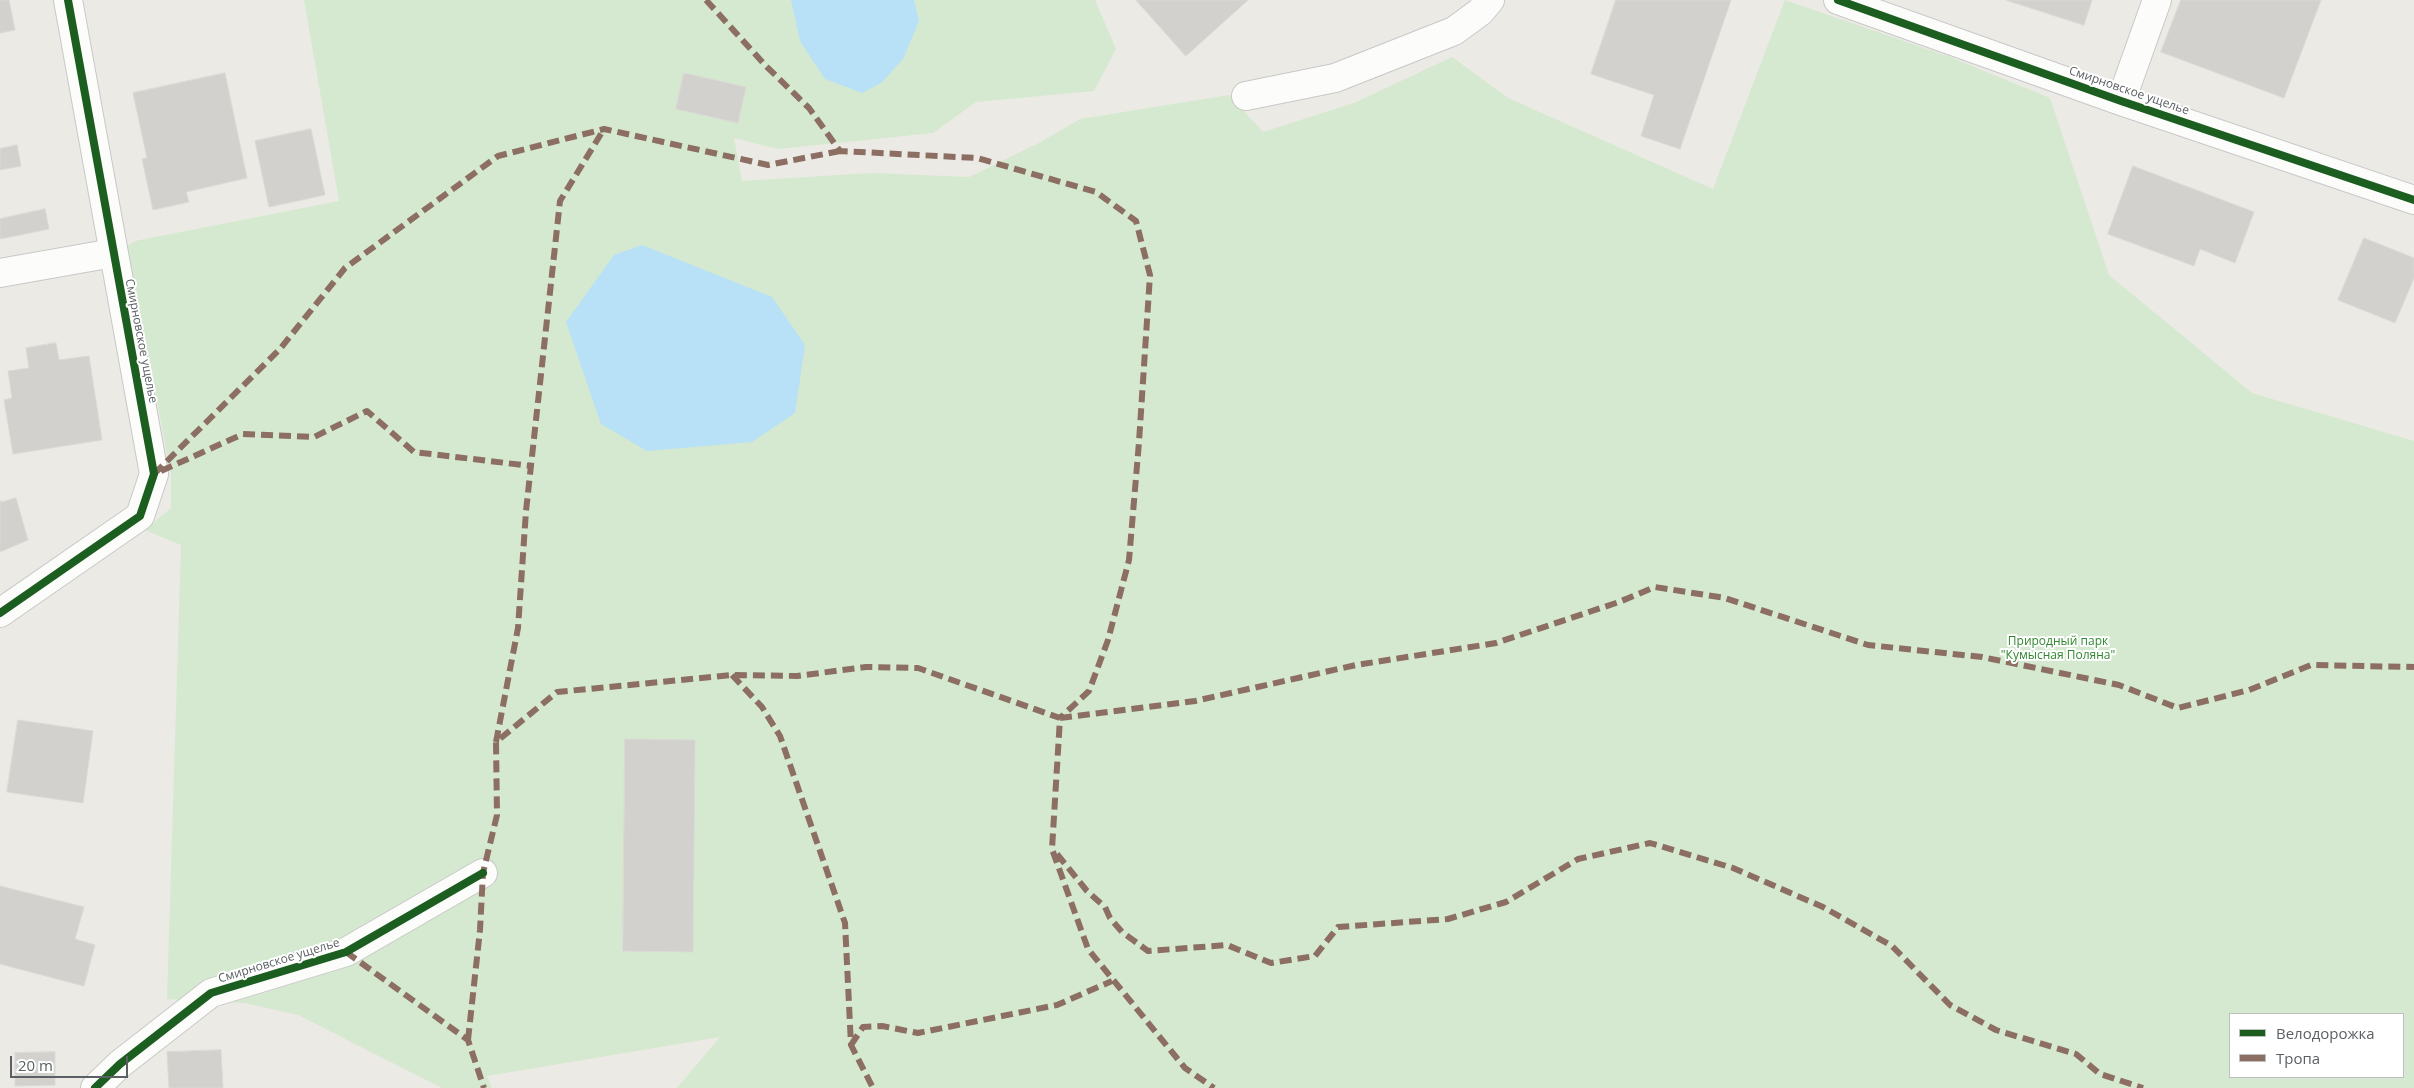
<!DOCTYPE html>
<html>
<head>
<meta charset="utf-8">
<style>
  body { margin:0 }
  #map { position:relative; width:2414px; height:1088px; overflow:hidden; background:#eceae5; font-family:"Open Sans",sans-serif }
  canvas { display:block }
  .legend { position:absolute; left:2229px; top:1013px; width:175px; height:65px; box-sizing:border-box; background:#fff; border:1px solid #bdbfc1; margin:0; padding:6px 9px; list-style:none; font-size:15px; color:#5b6064 }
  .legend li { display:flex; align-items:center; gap:10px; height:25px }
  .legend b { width:25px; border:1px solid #bdbfc1 }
  .scale { position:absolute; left:10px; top:1056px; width:118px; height:22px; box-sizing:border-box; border:2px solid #5b6064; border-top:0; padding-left:6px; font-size:15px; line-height:18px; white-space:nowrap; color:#5b6064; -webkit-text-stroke:4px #fff; paint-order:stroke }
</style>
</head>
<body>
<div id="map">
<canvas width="2414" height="1088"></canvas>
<ul class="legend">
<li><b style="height:6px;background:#1b5e20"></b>Велодорожка</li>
<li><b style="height:6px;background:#8d6e63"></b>Тропа</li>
</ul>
<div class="scale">20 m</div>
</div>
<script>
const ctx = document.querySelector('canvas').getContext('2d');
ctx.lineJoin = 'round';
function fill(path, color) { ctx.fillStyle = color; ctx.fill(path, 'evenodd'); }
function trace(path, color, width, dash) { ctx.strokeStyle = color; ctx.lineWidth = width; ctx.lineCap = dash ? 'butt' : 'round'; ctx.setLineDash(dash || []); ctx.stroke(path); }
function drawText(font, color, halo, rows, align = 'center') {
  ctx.font = font + ' "Open Sans",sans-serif'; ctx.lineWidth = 4; ctx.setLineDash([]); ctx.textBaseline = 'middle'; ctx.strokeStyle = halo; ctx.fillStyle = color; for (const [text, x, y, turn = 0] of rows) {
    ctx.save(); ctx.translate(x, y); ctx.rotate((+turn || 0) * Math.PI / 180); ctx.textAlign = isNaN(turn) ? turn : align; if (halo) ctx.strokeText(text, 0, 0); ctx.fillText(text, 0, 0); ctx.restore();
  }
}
fill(new Path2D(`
  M 304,0 L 1095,0 L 1116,49 L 1094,91 L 976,102 L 933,133 L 778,149 L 734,138 L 742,181 L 872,173 L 969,177 L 1039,143 L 1080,119 L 1229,95 L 1263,132 L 1354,103 L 1452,57 L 1508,98 L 1713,189 L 1785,0 L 1950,57 L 2050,98 L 2109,275 L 2252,393 L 2414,441 L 2414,1088 L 677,1088 L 720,1037 L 487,1076 L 492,1088 L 442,1088 L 298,1015 L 245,1003 L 167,999 L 181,545 L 145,530 L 171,508 L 171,474 L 127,246 L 135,241 L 339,201 ZM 2230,1014 L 2403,1014 L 2403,1077 L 2230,1077 Z`), '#d4e9cf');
fill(new Path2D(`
  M 791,0 L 914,0 L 919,21 L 903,59 L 881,83 L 862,93 L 825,79 L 800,41 Z
  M 642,245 L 772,297 L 805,345 L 795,413 L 752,442 L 647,451 L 601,424 L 566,322 L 614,255 Z`), '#b8e1f7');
const building = new Path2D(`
  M 0,0 L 9,0 L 15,30 L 0,33 Z
  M 1136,0 L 1248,0 L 1186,56 Z
  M 1616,0 L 1731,0 L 1680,149 L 1641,136 L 1654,95 L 1591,74 Z
  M 2006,0 L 2092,0 L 2084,25 Z
  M 2181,0 L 2321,0 L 2284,98 L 2161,52 Z
  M 225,73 L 247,178 L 186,192 L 189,202 L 153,210 L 142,159 L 147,158 L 133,93 Z
  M 684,73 L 746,87 L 738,123 L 676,109 Z
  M 311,129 L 325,195 L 269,207 L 255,141 Z
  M 17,145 L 21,166 L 0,170 L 0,149 Z
  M 2133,166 L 2254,212 L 2235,263 L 2200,249 L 2194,266 L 2108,234 Z
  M 45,209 L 49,229 L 0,239 L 0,219 Z
  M 2364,238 L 2414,258 L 2414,278 L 2395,323 L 2338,300 Z
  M 56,343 L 59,360 L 89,356 L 102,440 L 13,454 L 4,400 L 12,398 L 8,371 L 29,368 L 26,348 Z
  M 16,498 L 28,540 L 0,552 L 0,500 L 1,502 Z
  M 18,720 L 93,731 L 83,803 L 7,792 Z
  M 625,739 L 695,740 L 693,952 L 623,951 Z
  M 0,886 L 84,907 L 75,939 L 95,945 L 84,986 L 0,964 Z
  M 221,1050 L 223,1088 L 169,1088 L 167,1052 Z
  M 55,1052 L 55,1085 L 15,1086 L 15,1053 Z`);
fill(building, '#d2d1ce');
trace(building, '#dcd9d4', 1);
const minor = new Path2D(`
  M 1838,0 L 2121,101 L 2414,200
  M 1246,96 L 1335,78 L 1454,31 L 1480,12 L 1490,0
  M 2121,101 L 2157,0
  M 0,273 L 113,253
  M 0,613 L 140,516 L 154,474 L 68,0
  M 95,1088 L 120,1064 L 211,993 L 346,952 L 483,873`);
trace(minor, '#c8c8c8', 30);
trace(minor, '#fcfcfb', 28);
trace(new Path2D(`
  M 706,0 L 766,66 L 809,108 L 840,151 L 977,158 L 1096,192 L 1136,221 L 1150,275 L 1139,442 L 1129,560 L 1108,640 L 1089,691 L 1060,718
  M 161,471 L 243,434 L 314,437 L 367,411 L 414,452 L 531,466
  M 154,474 L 280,349 L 345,268 L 498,156 L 604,129 L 768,165 L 840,151
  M 732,675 L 762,707 L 780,736 L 845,923 L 851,1045 L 873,1088
  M 1060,718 L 1195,701 L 1356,665 L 1496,643 L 1619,602 L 1655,587 L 1725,598 L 1868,645 L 1982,657 L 2119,685 L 2178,708 L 2249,690 L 2311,665 L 2414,667
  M 496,742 L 518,628 L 526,511 L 560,201 L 604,129
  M 1057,854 L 1087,891 L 1105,907 L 1110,918 L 1122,932 L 1148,951 L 1227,945 L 1271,963 L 1315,956 L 1338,927 L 1448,919 L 1506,902 L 1578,859 L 1650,843 L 1733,868 L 1823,907 L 1892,946 L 1950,1005 L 1996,1030 L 2076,1054 L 2100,1074 L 2143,1088
  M 346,952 L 468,1040 L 484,1088
  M 468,1040 L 480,930 L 483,873 L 497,815 L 496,742 L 557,692 L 732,675 L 797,676 L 866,667 L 918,668 L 1060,718 L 1052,849 L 1088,949 L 1185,1068 L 1214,1088
  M 851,1045 L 863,1027 L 882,1026 L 918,1033 L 1057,1005 L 1112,981`), '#8d6e63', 6, [12, 6]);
trace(new Path2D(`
  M 1838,0 L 2121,101 L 2414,200
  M 0,613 L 140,516 L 154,474 L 68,0
  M 95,1088 L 120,1064 L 211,993 L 346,952 L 483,873`), '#1b5e20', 8);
drawText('12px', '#5b6064', '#fff', [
  ["Смирновское ущелье",2129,91,19],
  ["Смирновское ущелье",141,341,79],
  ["Смирновское ущелье",279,961,-17]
]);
drawText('12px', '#31872f', '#fff', [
  ["Природный парк",2058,642],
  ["\"Кумысная Поляна\"",2058,656]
]);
</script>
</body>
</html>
